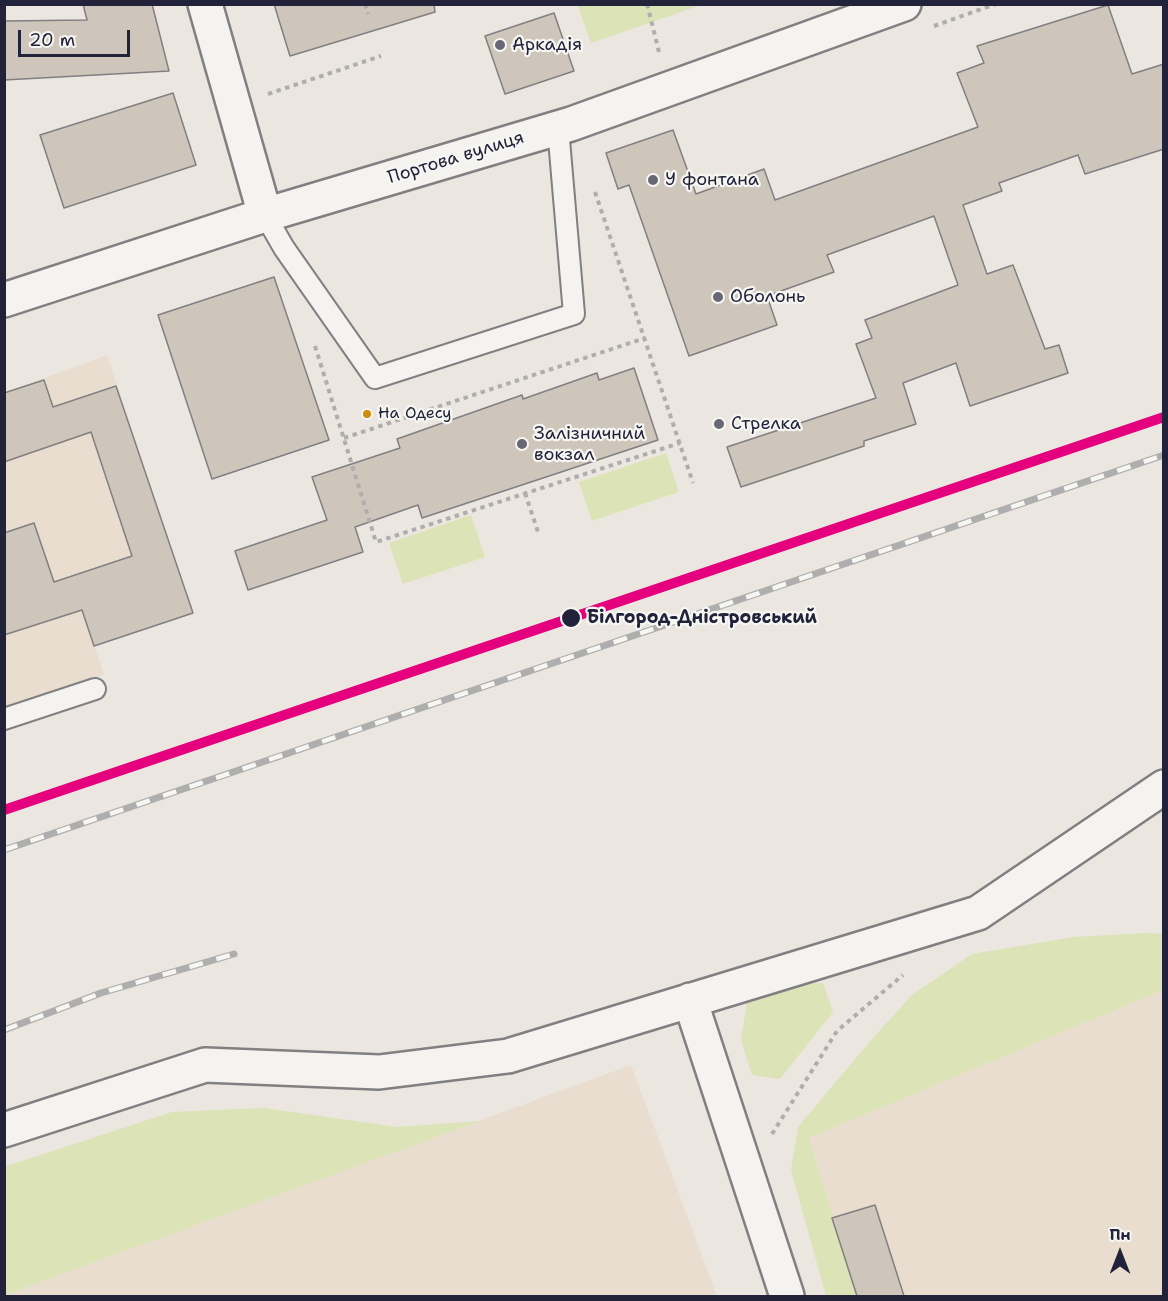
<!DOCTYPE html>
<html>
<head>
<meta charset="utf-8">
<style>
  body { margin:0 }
  #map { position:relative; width:1168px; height:1301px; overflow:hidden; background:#ebe6e0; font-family:"Shantell Sans",sans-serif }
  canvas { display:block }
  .frame { position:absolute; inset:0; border:6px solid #22223b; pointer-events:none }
  .north { position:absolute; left:1090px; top:1223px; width:60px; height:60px; -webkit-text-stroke:4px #f6f6f2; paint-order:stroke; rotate:0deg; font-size:16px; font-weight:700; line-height:24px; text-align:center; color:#22223b }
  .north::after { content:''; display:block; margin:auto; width:21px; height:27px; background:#22223b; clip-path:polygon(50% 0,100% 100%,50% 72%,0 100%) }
  .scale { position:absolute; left:18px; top:30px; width:112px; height:27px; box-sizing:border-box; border:3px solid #22223b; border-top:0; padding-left:8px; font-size:18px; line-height:21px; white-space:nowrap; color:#22223b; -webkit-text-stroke:4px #f6f6f2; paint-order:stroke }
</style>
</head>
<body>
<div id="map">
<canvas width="1168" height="1301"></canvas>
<div class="frame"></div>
<div class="north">Пн</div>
<div class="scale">20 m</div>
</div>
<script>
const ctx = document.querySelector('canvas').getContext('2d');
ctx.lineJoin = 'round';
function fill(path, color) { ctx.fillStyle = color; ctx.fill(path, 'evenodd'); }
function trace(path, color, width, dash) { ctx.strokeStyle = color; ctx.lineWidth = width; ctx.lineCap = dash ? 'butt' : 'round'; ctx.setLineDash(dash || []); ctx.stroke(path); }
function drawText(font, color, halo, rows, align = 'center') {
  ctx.font = font + ' "Shantell Sans",sans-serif'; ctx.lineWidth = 4.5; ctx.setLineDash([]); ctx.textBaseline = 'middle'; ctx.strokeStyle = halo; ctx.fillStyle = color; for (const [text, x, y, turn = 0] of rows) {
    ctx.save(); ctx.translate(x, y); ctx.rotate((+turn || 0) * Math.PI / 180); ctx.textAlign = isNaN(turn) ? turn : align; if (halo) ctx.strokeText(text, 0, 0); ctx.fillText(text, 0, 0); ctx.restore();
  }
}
fill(new Path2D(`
  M 107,355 L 193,613 L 95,646 L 104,675 L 5,708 L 4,393 Z
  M 1163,990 L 1163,1296 L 857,1296 L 809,1138 Z
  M 631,1065 L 717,1296 L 5,1296 L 5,1295 Z`), '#e8ddcf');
fill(new Path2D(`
  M 577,4 L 701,4 L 701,5 L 591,43 Z
  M 666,453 L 679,492 L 592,521 L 579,482 Z
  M 471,515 L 485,557 L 403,584 L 389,543 Z
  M 1147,933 L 1163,934 L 1163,990 L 809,1138 L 857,1296 L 826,1296 L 791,1170 L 798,1127 L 871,1040 L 912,995 L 972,954 L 1073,937 Z
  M 823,983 L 833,1012 L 780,1079 L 752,1075 L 741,1040 L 747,1002 L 785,985 Z
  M 264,1108 L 397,1127 L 480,1121 L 5,1295 L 4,1168 L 7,1166 L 172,1112 Z`), '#dce3b7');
const building = new Path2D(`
  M 83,4 L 152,4 L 169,71 L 4,80 L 4,21 L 87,20 Z
  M 274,4 L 434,4 L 435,12 L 290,56 Z
  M 1108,5 L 1132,74 L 1164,64 L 1164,149 L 1085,174 L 1078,155 L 999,183 L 1002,191 L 963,205 L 987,274 L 1013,265 L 1045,349 L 1059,345 L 1068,373 L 970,406 L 956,363 L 903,383 L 916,424 L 864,441 L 864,446 L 741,487 L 727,447 L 876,398 L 856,344 L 872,338 L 865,320 L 958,285 L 934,216 L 827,255 L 834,272 L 767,296 L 777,325 L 689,356 L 629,185 L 618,189 L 606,153 L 673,130 L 696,194 L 764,169 L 775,200 L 978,127 L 957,73 L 984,63 L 977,46 Z
  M 554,13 L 574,71 L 505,94 L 485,36 Z
  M 173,93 L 196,165 L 64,208 L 40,135 Z
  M 274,277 L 329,440 L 212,479 L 158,315 Z
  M 634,368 L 658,440 L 422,518 L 418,505 L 355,527 L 363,552 L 248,590 L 235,551 L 327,520 L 312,477 L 400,448 L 397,439 L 522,395 L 523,399 L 597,373 L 599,380 Z
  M 44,380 L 53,407 L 116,386 L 193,613 L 94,646 L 82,610 L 4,635 L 4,533 L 34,523 L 54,582 L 132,556 L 91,432 L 4,462 L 4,393 Z
  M 875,1205 L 904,1296 L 857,1296 L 832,1218 Z`);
fill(building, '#cfc6bb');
trace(building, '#817f81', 1.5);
const lane = new Path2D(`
  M 265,215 L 284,248 L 375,378 L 574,314 L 558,128
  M 4,719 L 95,689`);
const street = new Path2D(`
  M 690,1000 L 787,1296
  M 4,1130 L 205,1065 L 379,1072 L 508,1056 L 978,913 L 1164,787`);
const secondary = new Path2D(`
  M 205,4 L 265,215
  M 4,300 L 265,215 L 571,124 L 904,4`);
trace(lane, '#817f81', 24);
trace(street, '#817f81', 38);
trace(secondary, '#817f81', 38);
trace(new Path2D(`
  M 365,4 L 368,14
  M 647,4 L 660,56
  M 934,26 L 996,4
  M 268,94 L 381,56
  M 595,192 L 693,483
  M 315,346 L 376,542 L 680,443
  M 344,438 L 645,338
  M 525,493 L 539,535
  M 772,1134 L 837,1031 L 903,975`), '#afaeaf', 4, [4.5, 4.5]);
trace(lane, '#f4f3f0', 20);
trace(street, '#f4f3f0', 33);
trace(secondary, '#f4f3f0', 33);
const rail = new Path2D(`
  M 4,850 L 1164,455
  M 4,1030 L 101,993 L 234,954`);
trace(rail, '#afaeaf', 7);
trace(rail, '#f6f6f2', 4.5, [14]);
trace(new Path2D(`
  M 4,810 L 1164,417`), '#e5007d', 10);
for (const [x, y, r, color] of [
  [500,45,6,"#686775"],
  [653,180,6,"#686775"],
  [718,297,6,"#686775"],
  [367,414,5,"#cc8c0c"],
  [719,424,6,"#686775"],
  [522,444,6,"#686775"],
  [571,618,10,"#22223b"]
]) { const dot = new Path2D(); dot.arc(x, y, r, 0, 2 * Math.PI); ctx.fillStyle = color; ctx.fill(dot); trace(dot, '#f6f6f2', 2); }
drawText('16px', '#22223b', '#f6f6f2', [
  ["На Одесу",378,414]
], 'left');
drawText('18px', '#22223b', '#f6f6f2', [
  ["Аркадія",512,45],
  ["У фонтана",665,180],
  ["Оболонь",730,297],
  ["Стрелка",731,424],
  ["Залізничний",534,434],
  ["вокзал",534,455]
], 'left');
drawText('18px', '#22223b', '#f6f6f2', [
  ["Портова вулиця",456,158,-17]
]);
drawText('bold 18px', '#22223b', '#f6f6f2', [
  ["Білгород-Дністровський",587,618]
], 'left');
</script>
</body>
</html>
